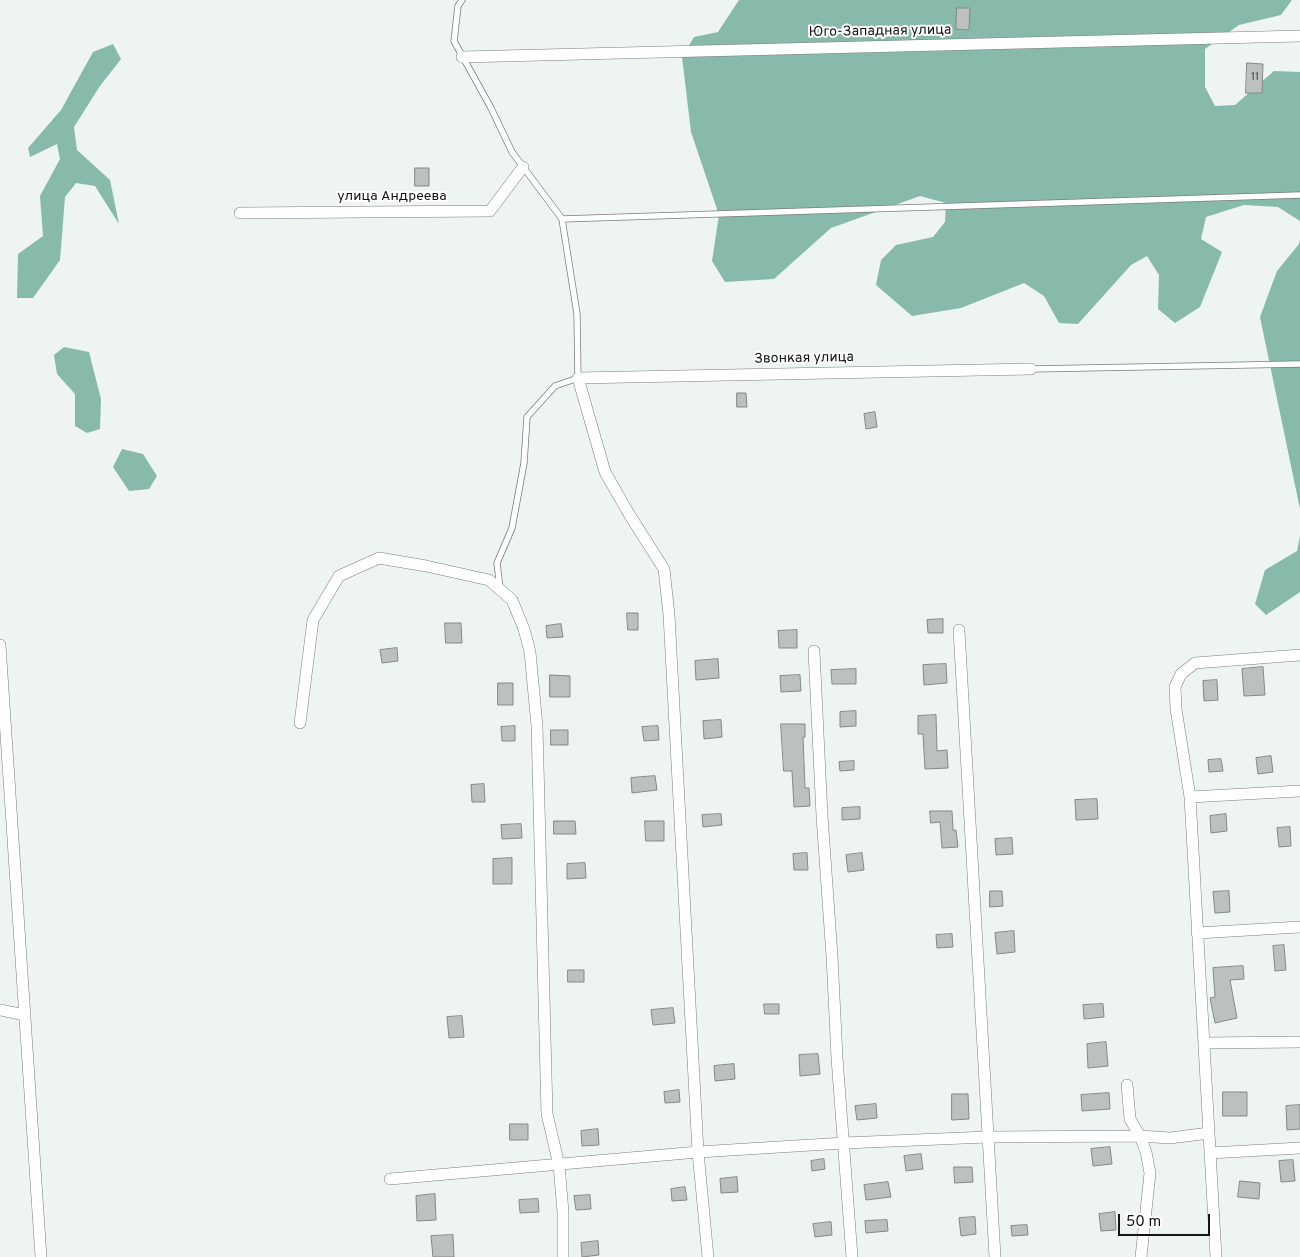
<!DOCTYPE html>
<html>
<head>
<meta charset="utf-8">
<style>
  body { margin:0 }
  #map { position:relative; width:1300px; height:1257px; overflow:hidden; background:#eef4f2; font-family:Overpass,sans-serif }
  canvas { display:block }
  .scale { position:absolute; left:1118px; top:1214px; width:92px; height:22px; box-sizing:border-box; border:2px solid #131514; border-top:0; padding-left:6px; font-size:15px; line-height:18px; white-space:nowrap; color:#131514; -webkit-text-stroke:4px #fff; paint-order:stroke }
</style>
</head>
<body>
<div id="map">
<canvas width="1300" height="1257"></canvas>
<div class="scale">50 m</div>
</div>
<script>
const ctx = document.querySelector('canvas').getContext('2d');
ctx.lineJoin = 'round';
function fill(path, color) { ctx.fillStyle = color; ctx.fill(path, 'evenodd'); }
function trace(path, color, width, dash) { ctx.strokeStyle = color; ctx.lineWidth = width; ctx.lineCap = dash ? 'butt' : 'round'; ctx.setLineDash(dash || []); ctx.stroke(path); }
function drawText(font, color, halo, rows, align = 'center') {
  ctx.font = font + ' Overpass,sans-serif'; ctx.lineWidth = 4; ctx.setLineDash([]); ctx.textBaseline = 'middle'; ctx.strokeStyle = halo; ctx.fillStyle = color; for (const [text, x, y, turn = 0] of rows) {
    ctx.save(); ctx.translate(x, y); ctx.rotate((+turn || 0) * Math.PI / 180); ctx.textAlign = isNaN(turn) ? turn : align; if (halo) ctx.strokeText(text, 0, 0); ctx.fillText(text, 0, 0); ctx.restore();
  }
}
fill(new Path2D(`
  M 739,0 L 1292,0 L 1281,15 L 1239,25 L 1205,49 L 1205,87 L 1215,106 L 1235,105 L 1274,71 L 1300,72 L 1300,221 L 1278,207 L 1244,205 L 1206,217 L 1201,239 L 1222,252 L 1200,307 L 1175,323 L 1158,309 L 1159,275 L 1147,256 L 1131,265 L 1078,324 L 1059,323 L 1044,296 L 1024,283 L 961,308 L 912,316 L 876,285 L 881,260 L 896,245 L 933,237 L 945,222 L 946,203 L 920,196 L 831,228 L 774,279 L 725,282 L 712,261 L 719,215 L 691,132 L 682,57 L 694,37 L 718,32 Z
  M 113,44 L 121,59 L 100,86 L 74,127 L 77,150 L 110,180 L 119,224 L 95,186 L 76,183 L 65,197 L 60,260 L 33,298 L 17,298 L 18,254 L 43,236 L 40,196 L 60,159 L 57,144 L 30,157 L 28,148 L 61,110 L 93,52 Z
  M 1300,239 L 1300,509 L 1260,317 L 1277,271 L 1299,244 Z
  M 64,347 L 89,352 L 101,399 L 100,429 L 87,433 L 75,426 L 75,394 L 57,374 L 54,355 Z
  M 122,449 L 143,454 L 157,476 L 149,489 L 129,491 L 113,467 Z
  M 1300,536 L 1300,592 L 1266,615 L 1255,604 L 1265,570 L 1297,551 Z`), '#87baab');
const building = new Path2D(`
  M 957,8 L 970,8 L 969,30 L 956,29 Z
  M 1247,63 L 1263,64 L 1262,93 L 1246,93 Z
  M 415,168 L 429,168 L 429,186 L 415,186 Z
  M 737,393 L 746,393 L 747,407 L 737,407 Z
  M 875,412 L 877,427 L 866,429 L 864,414 Z
  M 627,613 L 638,613 L 638,630 L 628,630 Z
  M 943,619 L 943,633 L 928,633 L 927,620 Z
  M 445,623 L 461,623 L 462,643 L 446,643 Z
  M 561,624 L 563,637 L 547,638 L 546,626 Z
  M 797,630 L 797,648 L 779,648 L 778,631 Z
  M 397,648 L 398,661 L 382,663 L 380,650 Z
  M 718,659 L 719,678 L 696,680 L 695,661 Z
  M 946,664 L 947,683 L 924,685 L 923,665 Z
  M 1263,667 L 1265,695 L 1244,696 L 1242,669 Z
  M 856,669 L 856,684 L 832,684 L 831,670 Z
  M 550,675 L 570,676 L 570,697 L 550,697 Z
  M 800,675 L 801,691 L 781,692 L 780,676 Z
  M 1217,680 L 1218,700 L 1204,701 L 1203,681 Z
  M 498,683 L 513,683 L 513,705 L 498,705 Z
  M 856,711 L 856,726 L 840,727 L 840,712 Z
  M 936,715 L 937,751 L 947,750 L 948,768 L 925,769 L 923,734 L 918,734 L 918,716 Z
  M 721,720 L 722,737 L 704,739 L 703,721 Z
  M 781,724 L 805,724 L 805,737 L 803,737 L 805,788 L 809,788 L 810,806 L 794,807 L 792,771 L 784,771 Z
  M 515,726 L 515,741 L 502,741 L 501,727 Z
  M 658,726 L 659,740 L 644,741 L 642,727 Z
  M 551,730 L 568,730 L 568,745 L 551,745 Z
  M 1271,756 L 1273,772 L 1258,774 L 1256,758 Z
  M 1221,759 L 1223,771 L 1209,772 L 1208,760 Z
  M 854,761 L 854,770 L 840,771 L 839,762 Z
  M 655,776 L 657,790 L 632,793 L 631,778 Z
  M 484,784 L 485,802 L 472,802 L 471,785 Z
  M 1097,799 L 1098,819 L 1076,820 L 1075,800 Z
  M 860,807 L 860,819 L 842,820 L 842,808 Z
  M 930,811 L 952,811 L 953,830 L 956,830 L 958,847 L 942,848 L 940,822 L 931,823 Z
  M 721,814 L 722,825 L 703,827 L 702,815 Z
  M 1226,814 L 1227,831 L 1211,833 L 1210,816 Z
  M 554,821 L 575,821 L 576,834 L 554,834 Z
  M 645,821 L 664,821 L 664,841 L 646,841 Z
  M 521,824 L 522,838 L 502,839 L 501,825 Z
  M 1290,827 L 1291,846 L 1279,847 L 1277,828 Z
  M 1012,838 L 1013,854 L 996,855 L 995,839 Z
  M 807,853 L 808,870 L 794,870 L 793,854 Z
  M 862,853 L 864,870 L 848,872 L 846,855 Z
  M 512,858 L 512,884 L 493,884 L 493,859 Z
  M 585,863 L 586,878 L 567,879 L 567,864 Z
  M 990,891 L 1002,891 L 1003,906 L 990,907 Z
  M 1229,891 L 1230,912 L 1215,913 L 1213,892 Z
  M 1014,931 L 1015,952 L 997,954 L 995,933 Z
  M 952,934 L 953,947 L 937,948 L 936,935 Z
  M 1284,945 L 1286,970 L 1275,971 L 1273,946 Z
  M 1243,966 L 1244,979 L 1230,980 L 1237,1018 L 1215,1023 L 1210,998 L 1215,997 L 1213,968 Z
  M 568,970 L 584,970 L 584,982 L 568,982 Z
  M 764,1004 L 779,1004 L 779,1014 L 765,1014 Z
  M 1103,1004 L 1104,1017 L 1084,1019 L 1083,1005 Z
  M 673,1008 L 675,1023 L 653,1025 L 651,1010 Z
  M 462,1016 L 464,1037 L 449,1038 L 447,1017 Z
  M 1106,1042 L 1108,1066 L 1088,1068 L 1087,1044 Z
  M 818,1054 L 820,1074 L 800,1076 L 799,1055 Z
  M 734,1064 L 735,1079 L 715,1081 L 714,1066 Z
  M 679,1090 L 680,1102 L 665,1103 L 664,1092 Z
  M 1223,1092 L 1247,1092 L 1247,1116 L 1223,1116 Z
  M 1109,1093 L 1110,1109 L 1082,1111 L 1081,1095 Z
  M 952,1094 L 968,1094 L 969,1119 L 952,1120 Z
  M 876,1104 L 877,1118 L 857,1120 L 855,1106 Z
  M 1300,1105 L 1300,1129 L 1287,1130 L 1286,1106 Z
  M 510,1124 L 528,1124 L 528,1140 L 510,1140 Z
  M 598,1129 L 599,1145 L 582,1146 L 581,1131 Z
  M 1110,1147 L 1112,1164 L 1093,1166 L 1091,1149 Z
  M 921,1154 L 923,1169 L 906,1171 L 904,1156 Z
  M 824,1159 L 825,1169 L 812,1171 L 811,1161 Z
  M 1293,1160 L 1295,1181 L 1281,1182 L 1279,1161 Z
  M 954,1167 L 972,1167 L 973,1182 L 955,1183 Z
  M 737,1177 L 738,1192 L 721,1193 L 720,1179 Z
  M 1240,1181 L 1260,1183 L 1259,1199 L 1238,1197 Z
  M 888,1182 L 891,1197 L 866,1200 L 864,1185 Z
  M 685,1187 L 687,1200 L 672,1201 L 671,1189 Z
  M 435,1194 L 436,1220 L 417,1221 L 416,1196 Z
  M 590,1195 L 591,1209 L 576,1210 L 574,1196 Z
  M 538,1199 L 539,1212 L 520,1213 L 519,1200 Z
  M 1115,1212 L 1116,1230 L 1101,1231 L 1099,1214 Z
  M 975,1217 L 976,1234 L 961,1236 L 959,1218 Z
  M 887,1220 L 888,1231 L 866,1233 L 865,1221 Z
  M 831,1222 L 832,1235 L 815,1237 L 813,1224 Z
  M 1027,1225 L 1028,1235 L 1012,1236 L 1011,1226 Z
  M 453,1235 L 454,1257 L 433,1257 L 431,1236 Z
  M 598,1241 L 599,1255 L 582,1257 L 581,1243 Z`);
fill(building, '#bcc1bf');
trace(building, '#838987', 1);
const service = new Path2D(`
  M 462,0 L 458,6 L 454,41 L 491,108 L 512,152 L 562,219 L 577,314 L 578,378 L 555,386 L 527,417 L 524,463 L 512,528 L 497,563 L 500,588
  M 562,219 L 1300,195
  M 1031,369 L 1300,364`);
const minor = new Path2D(`
  M 462,57 L 1300,36
  M 240,213 L 490,211 L 523,167
  M 959,630 L 995,1257
  M 0,645 L 41,1257
  M 814,651 L 822,816 L 832,956 L 837,1058 L 852,1257
  M 300,723 L 313,620 L 339,576 L 379,558 L 426,566 L 489,580 L 512,600 L 524,629 L 530,652 L 537,726 L 547,1114 L 559,1165 L 563,1212 L 563,1257
  M 1190,797 L 1300,791
  M 1197,933 L 1300,927
  M 0,1010 L 25,1015
  M 1204,1043 L 1300,1042
  M 1127,1085 L 1130,1119 L 1140,1136 L 1146,1152 L 1150,1173 L 1141,1257
  M 1210,1153 L 1300,1148
  M 390,1179 L 698,1152 L 844,1143 L 987,1137 L 1140,1136 L 1170,1138 L 1209,1133
  M 708,1257 L 698,1152 L 669,615 L 664,569 L 629,514 L 605,472 L 578,378 L 1031,369
  M 1216,1257 L 1190,797 L 1176,709 L 1175,687 L 1181,674 L 1195,663 L 1300,655`);
trace(service, '#797e7d', 7);
trace(minor, '#797e7d', 12);
trace(service, '#fff', 5.5);
trace(minor, '#fff', 11);
drawText('11px', '#3d403f', null, [
  ["11",1255,78]
]);
drawText('14px', '#131514', '#fff', [
  ["Юго-Западная улица",880,32,-1],
  ["улица Андреева",392,197],
  ["Звонкая улица",804,359,-1]
]);
</script>
</body>
</html>
